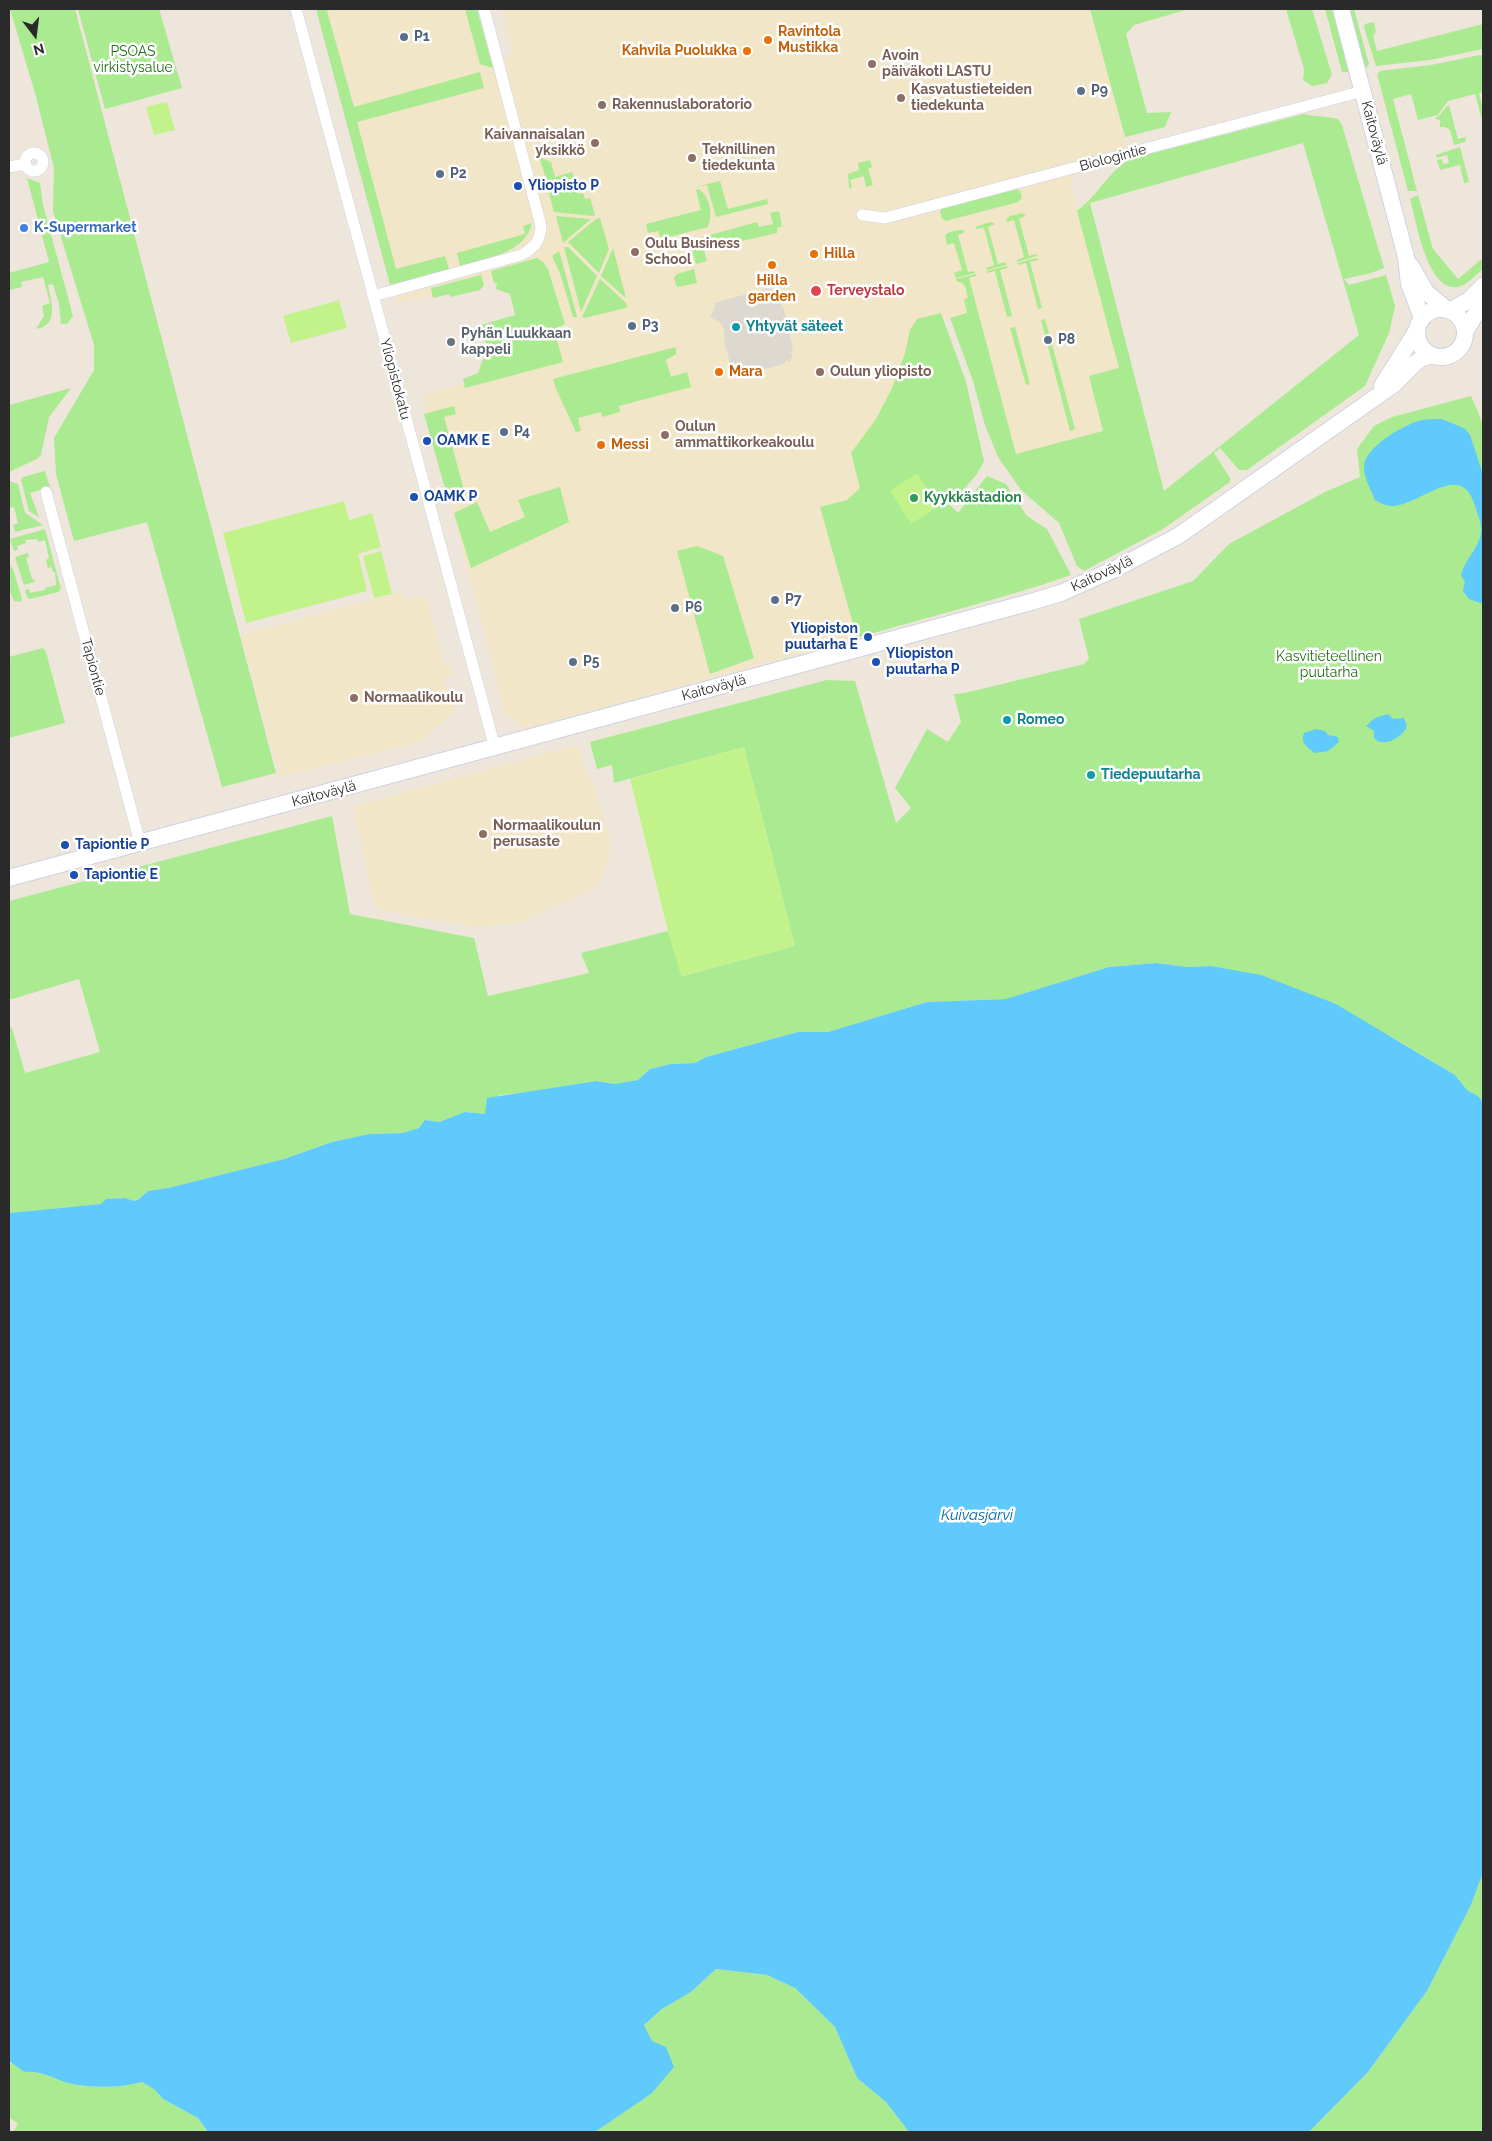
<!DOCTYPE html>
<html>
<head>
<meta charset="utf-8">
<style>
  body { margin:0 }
  #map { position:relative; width:1492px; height:2141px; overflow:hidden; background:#eee6da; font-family:Raleway,sans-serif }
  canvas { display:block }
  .frame { position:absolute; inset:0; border:10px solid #2a2a2a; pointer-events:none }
  .north { position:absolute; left:10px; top:10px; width:50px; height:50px; -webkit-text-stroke:4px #fff; paint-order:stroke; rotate:165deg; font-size:14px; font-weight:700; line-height:20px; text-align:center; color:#2a2a2a }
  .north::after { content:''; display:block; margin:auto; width:18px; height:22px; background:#2a2a2a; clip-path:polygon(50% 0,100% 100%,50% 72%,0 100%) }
</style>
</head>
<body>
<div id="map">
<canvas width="1492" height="2141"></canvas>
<div class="frame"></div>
<div class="north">N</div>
</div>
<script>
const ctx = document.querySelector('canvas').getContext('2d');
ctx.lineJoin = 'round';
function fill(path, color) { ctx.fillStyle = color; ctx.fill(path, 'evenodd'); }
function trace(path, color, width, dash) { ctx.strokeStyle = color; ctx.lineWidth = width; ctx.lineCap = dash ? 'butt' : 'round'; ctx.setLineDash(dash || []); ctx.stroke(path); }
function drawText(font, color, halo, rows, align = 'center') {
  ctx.font = font + ' Raleway,sans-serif'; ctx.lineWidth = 5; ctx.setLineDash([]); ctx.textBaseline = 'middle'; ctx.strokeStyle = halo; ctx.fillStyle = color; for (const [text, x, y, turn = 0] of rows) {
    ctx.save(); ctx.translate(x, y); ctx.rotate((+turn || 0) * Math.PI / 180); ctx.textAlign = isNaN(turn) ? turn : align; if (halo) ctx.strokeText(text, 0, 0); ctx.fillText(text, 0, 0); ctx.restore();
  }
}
fill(new Path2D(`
  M 320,9 L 470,9 L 485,64 L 513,56 L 501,9 L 1090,9 L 1130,159 L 1073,175 L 1070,182 L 1119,369 L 1089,377 L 1104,431 L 1016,454 L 978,311 L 945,321 L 941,313 L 910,330 L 905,353 L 892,388 L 876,419 L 851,453 L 860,488 L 847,500 L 820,507 L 857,638 L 524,729 L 505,713 L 422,395 L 549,361 L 524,271 L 398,304 Z
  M 401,592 L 404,601 L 426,596 L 445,667 L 451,665 L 453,675 L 444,677 L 455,711 L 420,742 L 280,777 L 241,635 Z
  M 578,745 L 587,773 L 594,786 L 610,839 L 609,860 L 598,886 L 523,922 L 478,927 L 385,911 L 380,910 L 374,903 L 354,814 L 355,806 Z`), '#f1e6c7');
fill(new Path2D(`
  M 10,9 L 75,9 L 276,773 L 222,787 L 147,522 L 74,541 L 56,474 L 54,438 L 94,370 L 94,345 L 53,211 L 54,168 L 35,93 Z
  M 78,9 L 159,9 L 182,88 L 105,109 Z
  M 316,9 L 333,9 L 327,11 L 354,107 L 480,72 L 484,88 L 357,122 L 396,269 L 445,256 L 449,269 L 390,285 Z
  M 465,9 L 477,9 L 493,68 L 480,64 Z
  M 1090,9 L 1189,9 L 1134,25 L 1126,34 L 1147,113 L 1171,112 L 1165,127 L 1125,137 Z
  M 1286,9 L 1312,9 L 1332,75 L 1327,83 L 1312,86 L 1303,80 L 1304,69 Z
  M 1325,9 L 1333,9 L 1350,72 L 1342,72 Z
  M 1346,9 L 1354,9 L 1369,64 L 1366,68 L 1362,69 Z
  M 1374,22 L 1376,32 L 1373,35 L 1377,51 L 1483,24 L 1483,49 L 1430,60 L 1376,66 L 1364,27 L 1365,24 Z
  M 1480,55 L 1483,56 L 1483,92 L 1479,93 L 1483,110 L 1483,123 L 1475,94 L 1448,101 L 1438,115 L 1418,120 L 1411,94 L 1393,99 L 1417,191 L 1408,191 L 1377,74 L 1380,71 L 1431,65 Z
  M 1449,105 L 1458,139 L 1466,137 L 1465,142 L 1454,145 L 1450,130 L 1445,127 L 1440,127 L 1440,121 L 1435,118 C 1443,115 1443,108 1449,105 Z
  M 1304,114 C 1316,117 1327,116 1338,119 L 1342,125 L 1384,268 L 1371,273 L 1344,279 L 1349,285 L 1386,275 L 1395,306 L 1389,333 L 1365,386 L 1247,470 L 1239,470 L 1220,448 L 1214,453 L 1230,478 L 1230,482 L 1163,529 L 1084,571 L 1077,566 L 1059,523 L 1021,490 L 998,457 L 985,425 L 973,381 L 950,318 L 967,313 L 964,299 L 968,298 L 965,286 L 961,282 L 957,282 L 956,279 L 976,274 L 976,276 L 969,278 L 1016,454 L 1103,431 L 1089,376 L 1119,368 L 1077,211 C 1097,196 1108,172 1130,159 ZM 1303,143 L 1359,335 L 1164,491 L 1090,203 Z
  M 1460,147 L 1469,182 L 1464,183 L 1460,165 L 1440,170 L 1437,160 L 1442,159 L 1443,164 L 1449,163 L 1447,155 L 1437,158 L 1436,155 Z
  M 539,157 L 551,162 L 555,177 L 572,172 L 574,178 L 548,185 Z
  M 870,160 L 872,167 L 868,169 L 873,185 L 866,187 L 864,176 L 850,180 L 852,187 L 849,188 L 848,174 L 859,170 L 858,163 Z
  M 27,178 L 40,183 L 43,205 L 73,316 L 67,324 L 61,324 L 59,304 L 53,284 L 48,285 C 51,302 60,325 36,329 L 44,316 L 42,306 L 50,303 L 43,277 L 21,282 L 22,287 L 9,290 L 9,273 L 49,262 Z
  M 720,181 L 728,209 L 767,199 L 768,204 L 716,217 L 707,185 L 695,187 Z
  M 577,183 L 578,194 L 583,193 L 585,199 L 590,198 L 595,215 L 593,216 L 554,212 L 548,190 Z
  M 699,189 C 710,197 713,214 708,227 L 661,239 L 658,231 L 648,233 L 646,224 L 701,210 L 696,190 Z
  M 1017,189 L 1020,191 L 1022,198 L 1018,202 L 946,221 L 942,219 L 940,211 L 942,209 Z
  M 1418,195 L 1433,249 L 1458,279 L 1483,258 L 1483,269 C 1476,275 1467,285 1458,287 C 1427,292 1416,220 1410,199 Z
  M 779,211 L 782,226 L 777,228 L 777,233 L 706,249 L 704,251 L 707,261 L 696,264 L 692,250 L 699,238 L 757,222 L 759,227 L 773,224 L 770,213 Z
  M 1022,213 L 1026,216 L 1019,219 L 1029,256 L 1036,254 L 1037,256 L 1017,262 L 1017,260 L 1024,257 L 1014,220 L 1006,222 L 1006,220 L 1010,216 Z
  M 556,216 L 591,219 L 563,243 Z
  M 600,218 L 609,249 L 599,273 L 568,242 L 596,219 Z
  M 991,222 L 995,224 L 988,227 L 998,264 L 1006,262 L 1006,265 L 987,270 L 986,268 L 994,265 L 984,228 L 975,229 L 977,226 Z
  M 532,223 C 526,253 485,259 460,266 L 457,253 L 525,234 L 523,226 Z
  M 958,230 L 963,230 L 965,232 L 958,235 L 968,272 L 975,271 L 975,273 L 956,278 L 954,273 L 962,270 L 954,243 L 947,245 L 945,236 L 947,233 Z
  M 564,247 L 568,247 L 597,276 L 581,312 Z
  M 613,248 L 626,298 L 601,276 Z
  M 559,251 L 577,316 L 576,317 L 573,317 L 560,273 L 552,256 Z
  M 537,258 L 543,262 L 548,269 L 565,324 L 554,329 L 563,362 L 465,388 L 463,379 L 478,373 L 487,348 L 481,325 L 515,315 L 510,294 L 496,289 L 497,283 L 494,283 L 491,271 Z
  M 1037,258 L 1038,260 L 1030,262 L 1042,308 L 1038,309 L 1026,263 L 1018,265 L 1017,263 Z
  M 1007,266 L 1007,268 L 1000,270 L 1012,316 L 1007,317 L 995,271 L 987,273 L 987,271 Z
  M 694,269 L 697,283 L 677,287 L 674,278 L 677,274 Z
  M 481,275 L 484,285 L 480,290 L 450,297 L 449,294 L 433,298 L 431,288 Z
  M 600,279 L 627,304 L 626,308 L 584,318 L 582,317 Z
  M 941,313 L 966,382 L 984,461 L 977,474 L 950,505 L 958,513 L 987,476 L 1006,484 L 1027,516 L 1047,529 L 1071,575 C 1000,600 929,616 857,638 L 820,507 L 847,500 L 860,488 L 851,453 L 876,419 L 892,388 L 905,353 L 910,330 L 917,319 Z
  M 1045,319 L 1075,429 L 1070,431 L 1041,320 Z
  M 1015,327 L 1030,384 L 1026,385 L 1010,328 Z
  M 676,347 L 676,354 L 666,360 L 671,377 L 687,372 L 691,387 L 619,406 L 620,412 L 602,417 L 601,412 L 578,418 L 581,431 L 576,432 L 556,389 L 553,379 Z
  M 71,388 L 49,417 L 41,455 L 37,459 L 9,472 L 9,405 Z
  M 1471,396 L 1483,424 L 1483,1102 L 1478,1096 L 1467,1090 L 1455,1075 L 1392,1037 L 1211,966 L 1187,967 L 1156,963 L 1109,967 L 1006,999 L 927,1002 L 828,1032 L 798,1032 L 706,1057 L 695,1063 L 671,1064 L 650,1069 L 638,1080 L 614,1084 L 597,1081 L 539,1091 L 500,1095 L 485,1114 L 465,1112 L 439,1122 L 425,1120 L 419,1128 L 403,1133 L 369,1134 L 332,1142 L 284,1159 L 168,1188 L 148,1191 L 139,1199 L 134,1201 L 124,1198 L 106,1199 L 102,1204 L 9,1213 L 9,1027 L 12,1028 L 25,1073 L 100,1052 L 79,979 L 12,999 L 9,998 L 9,901 L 332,816 L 350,914 L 474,938 L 488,996 L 589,973 L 581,953 L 668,931 L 682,976 L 795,946 L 744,747 L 614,783 L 612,765 L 597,769 L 590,742 L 827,680 L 855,681 L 896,823 L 911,808 L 895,788 L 927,729 L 948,742 L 961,722 L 954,694 L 965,693 L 1084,664 L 1089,659 L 1079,619 L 1193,581 L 1229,544 L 1325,492 L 1360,477 L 1357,449 L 1374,426 L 1392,417 Z
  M 454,406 L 456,414 L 444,417 L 464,490 L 469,489 L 448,499 L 424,414 Z
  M 45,471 L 50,487 L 30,493 L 39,517 L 29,511 L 21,480 L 23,477 Z
  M 9,481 L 18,484 L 25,513 L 43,525 L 15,532 L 13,525 L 18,523 L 14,507 L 9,508 Z
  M 560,487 L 569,522 L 471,568 L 454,513 L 477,502 L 490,532 L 525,517 L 518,500 Z
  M 45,529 L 61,589 L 58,592 L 30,599 L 27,597 L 25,590 L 29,589 L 30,593 L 45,590 L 45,588 L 56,585 L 55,572 L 53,572 L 51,567 L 48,568 L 46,560 L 49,558 L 45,540 L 38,542 L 37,539 L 25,540 L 26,543 L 17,546 L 18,550 L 14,551 L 10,539 Z
  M 697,546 L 723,556 L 754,658 L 710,674 L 677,551 Z
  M 28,553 L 29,557 L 26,558 L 32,579 L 34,579 L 35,582 L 24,585 L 15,557 Z
  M 9,565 L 13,569 L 22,599 L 21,602 L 14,601 L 9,589 Z
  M 43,648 L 46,652 L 65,723 L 9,738 L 9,657 Z
  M 1483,1873 L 1483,2132 L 1309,2132 L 1368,2072 L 1427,1991 L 1471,1905 Z
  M 716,1969 L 767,1975 L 795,1988 L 835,2027 L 857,2078 L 886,2102 L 909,2132 L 595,2132 L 651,2094 L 666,2048 L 652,2041 L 644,2025 L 662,2009 L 691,1992 Z
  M 12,2063 L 24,2072 C 43,2070 54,2080 72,2084 C 95,2088 120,2088 142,2082 L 155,2090 L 163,2099 L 198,2118 L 208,2132 L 13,2132 L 18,2124 L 9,2117 L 9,2065 Z`), '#aaea90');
fill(new Path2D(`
  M 167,102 L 175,130 L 154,135 L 146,107 Z
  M 339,300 L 347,328 L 291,343 L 283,316 Z
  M 917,473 L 939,506 L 911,524 L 890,491 Z
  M 344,501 L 349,520 L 372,513 L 381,547 L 358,554 L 367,591 L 246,623 L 223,533 Z
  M 381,551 L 392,594 L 374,598 L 363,556 Z
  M 744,747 L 795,946 L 681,976 L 668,931 L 630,779 Z`), '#c1f38a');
fill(new Path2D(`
  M 769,288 L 778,293 L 782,309 L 784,309 L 793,349 L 791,353 L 793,355 L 789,362 L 786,360 L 784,364 L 734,377 L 725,345 L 724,330 L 722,324 L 710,317 L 715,307 L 714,303 Z`), '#ddd9d1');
fill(new Path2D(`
  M 1441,419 L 1464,428 L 1470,435 L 1483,474 L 1483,604 L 1469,599 L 1463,591 L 1465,581 L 1461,576 C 1464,559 1482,547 1481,528 C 1481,521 1477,513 1475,506 C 1461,457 1419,508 1389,506 C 1384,505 1379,502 1375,500 C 1371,490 1364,478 1364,467 C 1364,447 1405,424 1422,420 C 1428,419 1435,419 1441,419 Z
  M 1388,714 L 1393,719 L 1404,718 L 1407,726 C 1403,737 1383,749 1374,738 L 1374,731 L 1366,726 L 1375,718 Z
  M 1316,729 L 1325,731 L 1328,735 L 1338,737 L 1339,742 L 1328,751 L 1315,753 C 1307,747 1300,743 1304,733 Z
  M 1156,963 L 1187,967 L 1211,966 L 1261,975 L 1336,1004 L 1455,1075 L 1467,1090 L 1478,1096 L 1483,1102 L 1483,1873 L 1471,1905 L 1427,1991 L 1368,2072 L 1309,2132 L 909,2132 L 886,2102 L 857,2078 L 835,2027 L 795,1988 L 767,1975 L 716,1969 L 691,1992 L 662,2009 L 644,2025 L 652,2041 L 666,2047 L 674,2067 L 651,2094 L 595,2132 L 208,2132 L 198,2118 L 163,2099 L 155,2090 L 142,2082 C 120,2088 95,2088 72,2084 C 54,2080 43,2070 24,2072 L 9,2061 L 9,1213 L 101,1204 L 106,1199 L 125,1198 L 134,1201 L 139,1199 L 148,1191 L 168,1188 L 284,1159 L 332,1142 L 369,1134 L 403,1133 L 419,1128 L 425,1120 L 439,1122 L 465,1112 L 485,1114 L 487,1098 L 597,1081 L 614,1084 L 638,1080 L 650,1069 L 671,1064 L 695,1063 L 706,1057 L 798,1032 L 828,1032 L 927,1002 L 1006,999 L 1109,967 Z`), '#61cafc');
const street = new Path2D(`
  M 296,9 L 495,748
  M25 162a9 9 0 1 1 18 0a9 9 0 1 1-18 0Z
  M 9,167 L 25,164
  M 862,215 L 885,218 L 1363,91
  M 373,296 L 521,255 C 534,248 540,242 541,226 L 484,9
  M 46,492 L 140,843`);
const secondary = new Path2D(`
  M 1341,9 L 1406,257 L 1409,284 L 1422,318
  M 1411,266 L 1426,292 L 1445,308
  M1417 333a24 24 0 1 1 48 0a24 24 0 1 1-48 0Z
  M 1451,310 L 1469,300 L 1483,286
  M 1466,330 L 1483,302
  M 1382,386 L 1417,330
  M 9,878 L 1031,602 L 1061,593 L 1115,569 L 1178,536 L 1393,385 L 1413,365 L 1422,358 L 1432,355`);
trace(street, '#cfd2e4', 12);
trace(secondary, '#cfd2e4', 18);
trace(street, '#fff', 11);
trace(secondary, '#fff', 16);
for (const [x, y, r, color] of [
  [404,37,5,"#5c6f8a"],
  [768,40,5,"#e8710a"],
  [747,51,5,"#e8710a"],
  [872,64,5,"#8d6e63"],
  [1081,91,5,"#5c6f8a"],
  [901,98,5,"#8d6e63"],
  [602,105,5,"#8d6e63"],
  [595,143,5,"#8d6e63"],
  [692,158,5,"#8d6e63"],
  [440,174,5,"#5c6f8a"],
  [518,186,5,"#1a4fb4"],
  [24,228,5,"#3f7fe0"],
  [635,252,5,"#8d6e63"],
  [814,254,5,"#e8710a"],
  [772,265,5,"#e8710a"],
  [816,291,6,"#e0444e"],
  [632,326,5,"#5c6f8a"],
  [736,327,5,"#0f9aa8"],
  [1048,340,5,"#5c6f8a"],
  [451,342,5,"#6b7280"],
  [719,372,5,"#e8710a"],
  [820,372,5,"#8d6e63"],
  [504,432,5,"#5c6f8a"],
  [665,435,5,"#8d6e63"],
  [427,441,5,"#1a4fb4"],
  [601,445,5,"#e8710a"],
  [414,497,5,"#1a4fb4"],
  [914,498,5,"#2e9e5b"],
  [775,600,5,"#5c6f8a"],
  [675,608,5,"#5c6f8a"],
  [868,637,5,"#1a4fb4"],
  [573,662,5,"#5c6f8a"],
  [876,662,5,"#1a4fb4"],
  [354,698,5,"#8d6e63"],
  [1007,720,5,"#0f9aa8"],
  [1091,775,5,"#0f9aa8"],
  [483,834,5,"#8d6e63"],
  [65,845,5,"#1a4fb4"],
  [74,875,5,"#1a4fb4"]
]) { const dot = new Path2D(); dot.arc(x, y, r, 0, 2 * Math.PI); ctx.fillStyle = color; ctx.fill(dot); trace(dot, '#fff', 2); }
drawText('bold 14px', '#c56008', '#fff', [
  ["Ravintola",778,32],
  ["Mustikka",778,48],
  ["Kahvila Puolukka",737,51,"right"],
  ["Hilla",824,254],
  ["Hilla",772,281,"center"],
  ["garden",772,297,"center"],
  ["Mara",729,372],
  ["Messi",611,445]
], 'left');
drawText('bold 14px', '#4e5e75', '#fff', [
  ["P1",414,37],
  ["P9",1091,91],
  ["P2",450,174],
  ["P3",642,326],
  ["P8",1058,340],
  ["P4",514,432],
  ["P7",785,600],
  ["P6",685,608],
  ["P5",583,662]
], 'left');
drawText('14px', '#206f12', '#fff', [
  ["PSOAS",133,52],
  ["virkistysalue",133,68],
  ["Kasvitieteellinen",1329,657],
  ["puutarha",1329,673]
]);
drawText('bold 14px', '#785e54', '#fff', [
  ["Avoin",882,56],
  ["päiväkoti LASTU",882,72],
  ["Kasvatustieteiden",911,90],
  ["tiedekunta",911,106],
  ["Rakennuslaboratorio",612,105],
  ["Kaivannaisalan",585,135,"right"],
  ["yksikkö",585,151,"right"],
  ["Teknillinen",702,150],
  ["tiedekunta",702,166],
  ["Oulu Business",645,244],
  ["School",645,260],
  ["Oulun yliopisto",830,372],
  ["Oulun",675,427],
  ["ammattikorkeakoulu",675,443],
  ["Normaalikoulu",364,698],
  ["Normaalikoulun",493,826],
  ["perusaste",493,842]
], 'left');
drawText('14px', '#2a2a2a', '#fff', [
  ["Kaitoväylä",1374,133,75],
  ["Biologintie",1113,158,-15],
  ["Yliopistokatu",395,379,75],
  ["Kaitoväylä",1102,574,-25],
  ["Tapiontie",93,667,75],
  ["Kaitoväylä",714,688,-15],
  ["Kaitoväylä",324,794,-15]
]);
drawText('bold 14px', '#164399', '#fff', [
  ["Yliopisto P",528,186],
  ["OAMK E",437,441],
  ["OAMK P",424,497],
  ["Yliopiston",858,629,"right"],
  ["puutarha E",858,645,"right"],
  ["Yliopiston",886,654],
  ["puutarha P",886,670],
  ["Tapiontie P",75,845],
  ["Tapiontie E",84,875]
], 'left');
drawText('bold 14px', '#366cbe', '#fff', [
  ["K-Supermarket",34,228]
], 'left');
drawText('bold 14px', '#be3a42', '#fff', [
  ["Terveystalo",827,291]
], 'left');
drawText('bold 14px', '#0d838f', '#fff', [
  ["Yhtyvät säteet",746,327],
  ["Romeo",1017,720],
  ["Tiedepuutarha",1101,775]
], 'left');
drawText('bold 14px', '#5b616d', '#fff', [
  ["Pyhän Luukkaan",461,334],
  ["kappeli",461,350]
], 'left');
drawText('bold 14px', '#27864d', '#fff', [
  ["Kyykkästadion",924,498]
], 'left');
drawText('italic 15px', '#0065a7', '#fff', [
  ["Kuivasjärvi",977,1515]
]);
</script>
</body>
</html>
